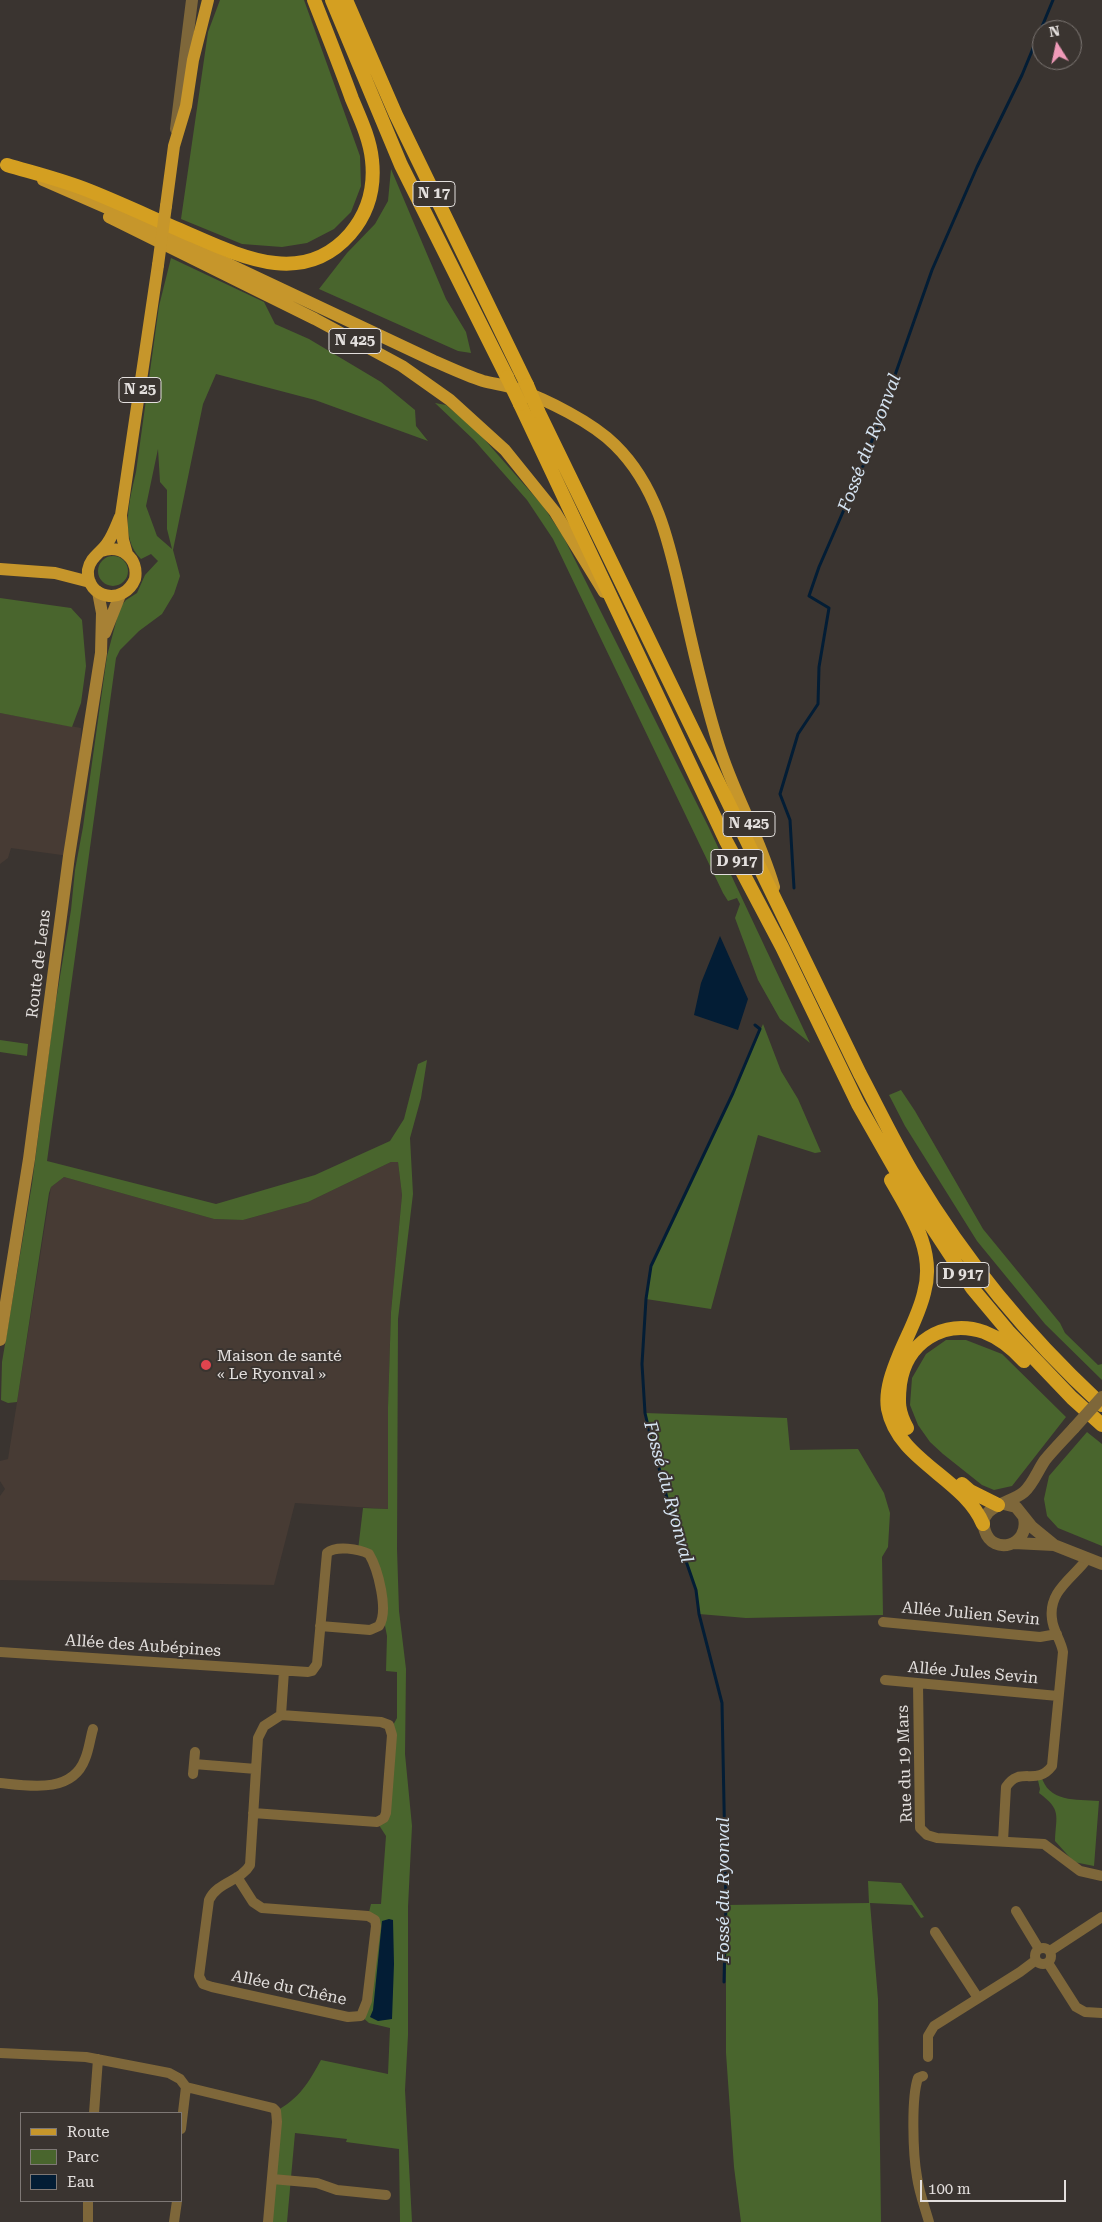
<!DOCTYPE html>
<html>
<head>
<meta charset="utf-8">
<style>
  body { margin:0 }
  #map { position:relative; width:1102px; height:2222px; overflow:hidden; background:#3a3430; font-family:"Roboto Serif",serif }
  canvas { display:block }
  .legend { position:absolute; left:20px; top:2112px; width:162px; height:90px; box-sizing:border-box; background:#3a3430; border:1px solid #7e7875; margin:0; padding:6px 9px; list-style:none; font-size:15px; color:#e3dfdd }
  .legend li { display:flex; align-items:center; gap:10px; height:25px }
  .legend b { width:25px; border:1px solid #7e7875 }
  .north { position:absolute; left:1032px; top:20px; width:50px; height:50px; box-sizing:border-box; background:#3a3430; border:1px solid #7e7875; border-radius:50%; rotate:350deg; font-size:14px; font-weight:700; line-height:20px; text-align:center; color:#e3dfdd }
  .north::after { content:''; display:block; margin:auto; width:18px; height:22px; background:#ef9ab8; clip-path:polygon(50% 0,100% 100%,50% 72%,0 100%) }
  .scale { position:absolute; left:920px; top:2180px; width:146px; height:22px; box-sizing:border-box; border:2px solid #e3dfdd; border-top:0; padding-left:6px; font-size:15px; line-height:18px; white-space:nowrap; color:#e3dfdd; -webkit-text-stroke:4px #3a3430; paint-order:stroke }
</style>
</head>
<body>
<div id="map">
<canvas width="1102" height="2222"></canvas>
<ul class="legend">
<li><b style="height:6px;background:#c6962b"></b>Route</li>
<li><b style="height:14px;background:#49652d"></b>Parc</li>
<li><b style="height:14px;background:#031d35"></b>Eau</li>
</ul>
<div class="north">N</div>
<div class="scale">100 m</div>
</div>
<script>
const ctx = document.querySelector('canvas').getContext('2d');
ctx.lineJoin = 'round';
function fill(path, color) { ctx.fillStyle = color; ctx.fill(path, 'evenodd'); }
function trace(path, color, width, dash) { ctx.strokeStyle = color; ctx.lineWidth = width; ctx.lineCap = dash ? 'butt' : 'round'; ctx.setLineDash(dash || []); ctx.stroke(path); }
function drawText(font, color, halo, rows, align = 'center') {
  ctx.font = font + ' "Roboto Serif",serif'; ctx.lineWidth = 4; ctx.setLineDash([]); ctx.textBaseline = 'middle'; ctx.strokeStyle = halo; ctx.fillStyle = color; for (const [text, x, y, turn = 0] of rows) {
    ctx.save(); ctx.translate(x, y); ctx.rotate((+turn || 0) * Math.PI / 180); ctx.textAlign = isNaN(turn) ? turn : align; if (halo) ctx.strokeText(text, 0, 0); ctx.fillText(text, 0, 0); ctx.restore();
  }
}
fill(new Path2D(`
  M 0,713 L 81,728 L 80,793 L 69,856 L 11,848 L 8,858 L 0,864 Z
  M 391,1162 L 398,1162 L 402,1195 L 391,1312 L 388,1407 L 388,1509 L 295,1503 L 274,1585 L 0,1580 L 0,1496 L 5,1489 L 0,1481 L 0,1461 L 8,1459 L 51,1187 L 64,1177 L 214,1219 L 243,1220 L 308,1202 Z`), '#473b34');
fill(new Path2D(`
  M 220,0 L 304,0 L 360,156 L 361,186 L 351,212 L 334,229 L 307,243 L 282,247 L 242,244 L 181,219 L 208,32 Z
  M 391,169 L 446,299 L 466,332 L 471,353 L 458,351 L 319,289 L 347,253 L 375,224 L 388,201 Z
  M 171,258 L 264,302 L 275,324 L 309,339 L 381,382 L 415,410 L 416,426 L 428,441 L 315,400 L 216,374 L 203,404 L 173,550 L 180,576 L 174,594 L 162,614 L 139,631 L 120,650 L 116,658 L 47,1161 L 216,1204 L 315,1175 L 390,1141 L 404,1119 L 418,1064 L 427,1060 L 421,1098 L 410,1138 L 413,1194 L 398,1319 L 397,1549 L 399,1611 L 406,1669 L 405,1754 L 412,1826 L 408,1907 L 408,2035 L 405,2090 L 412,2222 L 400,2222 L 399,2149 L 346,2142 L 347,2139 L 295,2133 L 287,2222 L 268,2222 L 276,2111 C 299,2099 309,2082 321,2060 L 388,2074 L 390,2028 L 369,2023 L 361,2016 L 376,1926 L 368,1916 L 371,1904 L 381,1904 L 386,1836 L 377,1822 L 384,1818 L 391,1729 L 397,1718 L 397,1672 L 386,1671 L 387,1636 L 372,1559 L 358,1550 L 363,1508 L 388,1509 L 388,1407 L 391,1312 L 402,1195 L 398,1162 L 391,1162 L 308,1202 L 243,1220 L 214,1219 L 64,1177 L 51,1187 L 49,1193 L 17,1402 L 8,1403 L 1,1400 L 2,1362 L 32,1184 L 54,1013 L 71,910 L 75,870 L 83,827 L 107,656 L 120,607 L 126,600 L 137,593 L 145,575 L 158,561 L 151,554 L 141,559 C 119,538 130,498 136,472 L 159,306 ZM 158,449 L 160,482 L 167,490 L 167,529 L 172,549 L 157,536 L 146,506 Z
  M 435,403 L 446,405 L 477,431 L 543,506 L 563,536 L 709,828 L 810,1043 L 780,1019 L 758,980 L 735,918 L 740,904 L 737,898 L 728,901 L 723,893 L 553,539 L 527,500 L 474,440 Z
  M98 571a15 15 0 1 1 30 0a15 15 0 1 1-30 0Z
  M 0,598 L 71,608 L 82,620 L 86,666 L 81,703 L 72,727 L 0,713 Z
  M 763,1024 L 781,1071 L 798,1099 L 821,1152 L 815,1153 L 758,1135 L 711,1309 L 646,1299 L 651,1266 L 733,1094 Z
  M 0,1040 L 28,1044 L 27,1056 L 0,1052 Z
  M 901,1090 L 915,1111 L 983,1229 L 1060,1323 L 1065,1333 L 1098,1365 L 1102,1364 L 1102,1380 L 1045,1324 L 977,1241 L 905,1126 L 889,1095 Z
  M 946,1340 L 966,1340 L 1002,1354 L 1066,1417 L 1012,1486 L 994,1490 L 982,1485 L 943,1454 L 930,1442 L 918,1425 L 910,1405 L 912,1378 L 926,1354 Z
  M 645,1413 L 787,1418 L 790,1450 L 858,1449 L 884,1493 L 890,1513 L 888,1547 L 882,1557 L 883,1615 L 746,1618 L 699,1614 L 696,1590 L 676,1532 Z
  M 1087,1432 L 1102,1444 L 1102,1546 L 1058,1528 L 1047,1516 L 1044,1499 L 1049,1476 Z
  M 1041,1775 C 1048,1803 1076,1799 1099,1801 L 1094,1866 L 1074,1862 L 1055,1841 C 1056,1815 1062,1810 1039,1793 L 1040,1789 L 1037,1776 Z
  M 868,1881 L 901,1883 L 924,1917 L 921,1918 L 912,1905 L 870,1903 L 878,1999 L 881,2222 L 741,2222 L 734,2167 L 726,2053 L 726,1905 L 869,1903 Z`), '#49652d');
fill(new Path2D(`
  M 720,936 L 748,999 L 738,1030 L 694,1015 L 701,983 Z
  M 389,1919 L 393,1920 L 394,1964 L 392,2019 L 378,2021 L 370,2017 L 373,2010 L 382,1921 Z`), '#031d35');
trace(new Path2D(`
  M 794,888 L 790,820 L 780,794 L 798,734 L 818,704 L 819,667 L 829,608 L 809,596 L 819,567 L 863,466 L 932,270 L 977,167 L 1022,75 L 1053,0
  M 724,1982 L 726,1905 L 722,1703 L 699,1614 L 696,1590 L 676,1532 L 650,1434 L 645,1413 L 642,1364 L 646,1299 L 651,1266 L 733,1093 L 760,1029 L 755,1025`), '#031d35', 3);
trace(new Path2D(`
  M 883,1622 L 1040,1637 L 1057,1634
  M 0,1652 L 308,1672 L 312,1671 L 317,1664 L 327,1553 C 336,1545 359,1549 369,1554 C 378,1569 389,1611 379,1626 L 370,1630 L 320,1626
  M 885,1680 L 1058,1696
  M 918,1684 L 920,1828 L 927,1835 L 937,1838 L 1044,1844 L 1080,1871 L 1102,1876
  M 194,1764 L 256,1769
  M 193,1774 L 195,1752
  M 0,1783 C 29,1786 72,1794 85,1759 C 89,1750 90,1739 93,1729
  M 253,1813 L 377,1822 L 384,1818 L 386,1813 L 392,1735 L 389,1725 L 381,1722 L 281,1715
  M 1003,1841 L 1006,1787 C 1020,1765 1036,1787 1052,1766 L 1063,1652 C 1061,1640 1053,1631 1052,1619 C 1048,1591 1073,1578 1087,1559
  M 237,1877 L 253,1902 L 262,1908 L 368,1916 L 375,1920 L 376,1926 L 367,2001 L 361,2016 L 348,2017 L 212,1987 L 203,1984 L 199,1976 L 209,1900 C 217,1882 241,1881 250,1865 L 258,1738 L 264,1726 L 281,1715 L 284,1671
  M 1016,1911 L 1039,1949
  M 935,1932 L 978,1998
  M1035 1956a8 8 0 1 1 16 0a8 8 0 1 1-16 0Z
  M 1050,1951 L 1102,1917
  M 1048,1963 L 1076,2007 L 1085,2012 L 1102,2013
  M 0,2053 L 86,2057 L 169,2073 L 180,2079 L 186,2087 L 273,2108 L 276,2111 L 277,2122 L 268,2222
  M 928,2057 L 928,2036 L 934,2026 L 1020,1972 L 1036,1960
  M 923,2076 L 918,2078 C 911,2098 913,2155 917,2177 C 919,2192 925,2208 929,2222
  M 94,2113 L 98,2059
  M 181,2129 L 186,2087
  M 272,2179 L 317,2183 L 337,2190 L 386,2195
  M 88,2201 L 88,2222
  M 174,2222 L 177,2201`), '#7e673a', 10);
trace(new Path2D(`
  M 176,129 L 192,0
  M 1004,1504 L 1016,1507 L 1032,1527 L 1054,1545
  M 1024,1518 C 1030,1546 993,1556 985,1531 C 976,1506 1010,1504 1024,1492 C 1033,1484 1038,1470 1045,1460 C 1054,1449 1064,1439 1074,1428
  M 1014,1543 L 1054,1545 L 1102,1564`), '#7e673a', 12);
trace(new Path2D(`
  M 105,633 L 120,595
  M 0,1340 L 29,1159 L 69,856 L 101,653 L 102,613 L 98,592`), '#a78135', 12);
trace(new Path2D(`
  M 43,180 L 139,222 L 434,361 C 450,368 467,376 483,381 C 494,384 506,385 517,389 C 547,400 592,422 615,445 C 661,490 671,553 685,613 C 695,658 705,702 719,746 C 734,794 760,838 774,887
  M 166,206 L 174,146 L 186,106 L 193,60 L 208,0
  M 109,217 L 315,319 L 402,366 L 450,400 L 505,450 L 555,512 L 604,592
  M 101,551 C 121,544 139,558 135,579 C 124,606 86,599 88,570 C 90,557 102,552 108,542 C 113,535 116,526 120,517
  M 127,554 L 123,540 L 121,515 L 158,265
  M 0,569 L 55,573 L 90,582`), '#c6962b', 12);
trace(new Path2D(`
  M 332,0 L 401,165 L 507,377
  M 346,0 L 396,115 L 527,385
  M 7,165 C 34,173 63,180 90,191 C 120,203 150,217 180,230 C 236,254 301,290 350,234 C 368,213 375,187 372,160 C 370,139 360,118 352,99 C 340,66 327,33 314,0
  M 520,404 L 726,841 L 782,947 L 858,1104 L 903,1183 L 972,1288 L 1008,1331 L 1072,1398 L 1102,1425
  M 538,411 L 860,1074 C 878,1108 895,1144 915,1177 C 966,1262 1029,1338 1102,1405
  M 891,1180 C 911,1215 936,1251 924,1293 C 919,1314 908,1334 900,1353 C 893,1370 885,1390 888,1409 C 898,1461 964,1478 983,1524
  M 907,1428 C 898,1412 898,1402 900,1384 C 906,1343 943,1318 984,1332 C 1000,1338 1013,1349 1024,1361
  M 962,1484 L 970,1491 L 998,1505`), '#d49f21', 14);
trace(new Path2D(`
  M 1074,1428 L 1102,1397`), '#7e673a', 12);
trace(new Path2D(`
  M 158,265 L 166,206`), '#c6962b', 12);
trace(new Path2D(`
  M 507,377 L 520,404
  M 527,385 L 538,411`), '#d49f21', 14);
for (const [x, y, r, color] of [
  [206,1365,6,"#e0444e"]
]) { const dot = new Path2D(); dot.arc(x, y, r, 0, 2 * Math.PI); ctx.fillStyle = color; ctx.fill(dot); trace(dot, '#3a3430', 2); }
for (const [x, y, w] of [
  [434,194,42],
  [355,341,52],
  [140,390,42],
  [749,824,52],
  [737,862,52],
  [963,1275,52]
]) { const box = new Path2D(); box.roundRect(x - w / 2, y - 12.5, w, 25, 4); ctx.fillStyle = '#3a3430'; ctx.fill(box); trace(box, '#e3dfdd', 1); }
drawText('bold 15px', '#e3dfdd', null, [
  ["N 17",434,194],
  ["N 425",355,341],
  ["N 25",140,390],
  ["N 425",749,824],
  ["D 917",737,862],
  ["D 917",963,1275]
]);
drawText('16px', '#e3dfdd', '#3a3430', [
  ["Route de Lens",39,964,-83],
  ["Allée Julien Sevin",971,1614,5],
  ["Allée des Aubépines",143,1646,4],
  ["Allée Jules Sevin",973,1673,5],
  ["Rue du 19 Mars",905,1764,-92],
  ["Allée du Chêne",289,1988,12]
]);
drawText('16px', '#e3dfdd', '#3a3430', [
  ["Maison de santé",217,1356],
  ["« Le Ryonval »",217,1374]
], 'left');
drawText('italic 18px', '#d5e3f1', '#3a3430', [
  ["Fossé du Ryonval",870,443,-69],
  ["Fossé du Ryonval",668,1492,75],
  ["Fossé du Ryonval",724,1890,-90]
]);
</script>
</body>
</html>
